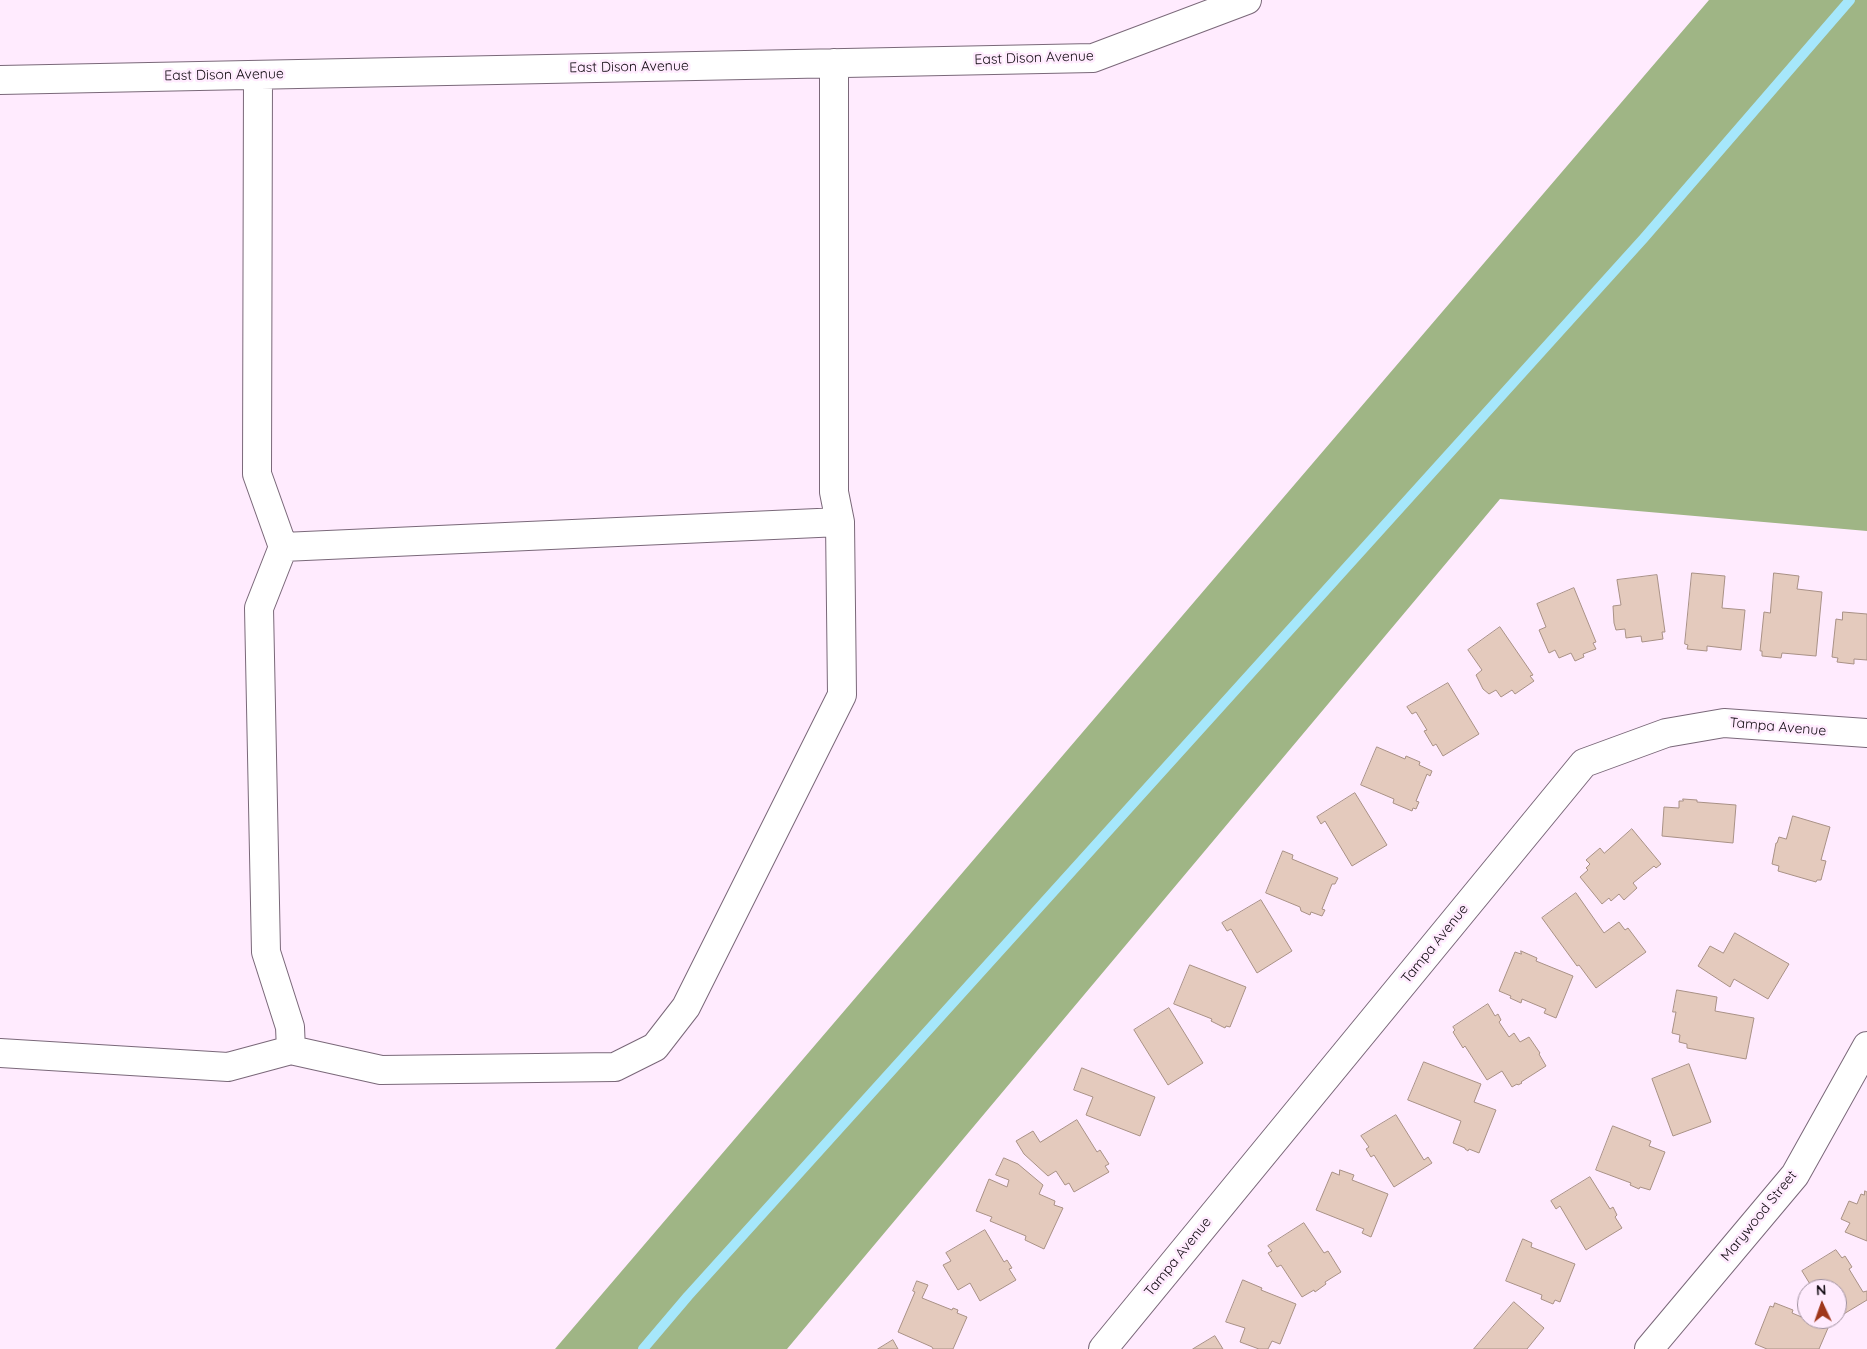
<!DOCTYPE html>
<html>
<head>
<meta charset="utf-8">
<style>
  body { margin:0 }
  #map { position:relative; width:1867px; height:1349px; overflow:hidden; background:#ffebfe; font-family:Quicksand,sans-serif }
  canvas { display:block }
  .north { position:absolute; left:1797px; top:1279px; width:50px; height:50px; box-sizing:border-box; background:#ffebfe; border:1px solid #a0919f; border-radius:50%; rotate:357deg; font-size:14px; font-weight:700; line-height:20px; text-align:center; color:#110a11 }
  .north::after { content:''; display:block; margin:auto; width:18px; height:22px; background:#9f371b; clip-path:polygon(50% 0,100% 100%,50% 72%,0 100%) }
</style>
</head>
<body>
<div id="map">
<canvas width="1867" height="1349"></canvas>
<div class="north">N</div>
</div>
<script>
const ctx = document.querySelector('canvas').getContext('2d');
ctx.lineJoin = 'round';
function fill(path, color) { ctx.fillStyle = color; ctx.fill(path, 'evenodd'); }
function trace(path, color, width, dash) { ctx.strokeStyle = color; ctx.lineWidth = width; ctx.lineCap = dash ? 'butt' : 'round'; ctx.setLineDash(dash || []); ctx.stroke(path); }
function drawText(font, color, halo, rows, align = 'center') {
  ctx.font = font + ' Quicksand,sans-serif'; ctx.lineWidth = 5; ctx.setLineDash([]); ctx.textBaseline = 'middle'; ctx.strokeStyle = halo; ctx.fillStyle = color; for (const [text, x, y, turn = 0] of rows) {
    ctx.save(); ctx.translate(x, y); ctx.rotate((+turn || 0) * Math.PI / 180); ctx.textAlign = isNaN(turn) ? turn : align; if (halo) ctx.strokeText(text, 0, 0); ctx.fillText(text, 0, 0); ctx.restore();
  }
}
fill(new Path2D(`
  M 1709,0 L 1867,0 L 1867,531 L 1500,499 L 787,1349 L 555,1349 Z`), '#9fb585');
trace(new Path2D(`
  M 643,1349 L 688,1296 L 1644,238 L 1850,0`), '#a6e7fb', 10);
const building = new Path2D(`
  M 1692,573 L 1725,576 L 1722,608 L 1745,610 L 1741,650 L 1707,646 L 1707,651 L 1687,649 L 1688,645 L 1685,644 Z
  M 1774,573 L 1799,576 L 1797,589 L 1822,592 L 1816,656 L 1782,653 L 1781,658 L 1762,656 L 1762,651 L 1760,651 L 1764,612 L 1770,613 Z
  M 1657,575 L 1665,632 L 1662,632 L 1663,639 L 1642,642 L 1641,636 L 1626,638 L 1625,629 L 1616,630 L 1614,623 L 1613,606 L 1621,605 L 1617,580 Z
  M 1574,588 L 1596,642 L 1593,643 L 1596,649 L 1583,654 L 1584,657 L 1575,661 L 1571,653 L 1559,658 L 1555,650 L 1549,653 L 1539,630 L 1546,627 L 1537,604 Z
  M 1843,612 L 1867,614 L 1867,660 L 1854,659 L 1854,664 L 1837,662 L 1838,658 L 1832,657 L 1836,619 L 1842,620 Z
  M 1500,627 L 1533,675 L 1530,676 L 1534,681 L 1515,694 L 1512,690 L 1501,697 L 1496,690 L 1489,694 L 1483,689 L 1476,675 L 1482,670 L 1468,650 Z
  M 1448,683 L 1479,734 L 1443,756 L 1436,744 L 1433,746 L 1424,731 L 1427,730 L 1416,712 L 1412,714 L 1407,707 Z
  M 1377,747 L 1405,759 L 1406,756 L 1420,762 L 1419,765 L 1432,771 L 1430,776 L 1427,774 L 1416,801 L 1419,802 L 1416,809 L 1413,808 L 1412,811 L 1393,803 L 1394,799 L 1361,785 Z
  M 1355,793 L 1387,845 L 1352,866 L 1325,821 L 1321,824 L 1317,817 Z
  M 1683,799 L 1697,800 L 1697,802 L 1736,805 L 1733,843 L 1662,836 L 1664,807 L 1679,808 L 1679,801 L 1683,801 Z
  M 1793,816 L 1830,827 L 1821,860 L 1826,861 L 1821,880 L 1817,880 L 1816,882 L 1778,871 L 1779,866 L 1772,864 L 1776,843 L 1777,843 L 1779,837 L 1786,839 Z
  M 1632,829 L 1661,864 L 1656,868 L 1654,866 L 1633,883 L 1637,888 L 1624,900 L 1619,894 L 1611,901 L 1609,898 L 1602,904 L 1580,877 L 1588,870 L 1586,868 L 1590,864 L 1586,860 L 1600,848 L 1604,853 Z
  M 1283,851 L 1293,855 L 1292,859 L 1338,878 L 1335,884 L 1332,884 L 1322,909 L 1325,910 L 1322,916 L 1311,912 L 1310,915 L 1301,911 L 1300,907 L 1266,893 Z
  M 1576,893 L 1604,933 L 1619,922 L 1625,930 L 1628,928 L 1646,952 L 1596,988 L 1579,965 L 1577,966 L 1542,918 Z
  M 1261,900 L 1292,951 L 1257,973 L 1231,929 L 1227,931 L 1222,923 Z
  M 1735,933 L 1789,964 L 1768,999 L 1734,979 L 1730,987 L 1698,966 L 1710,946 L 1723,953 Z
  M 1521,951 L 1537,958 L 1536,961 L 1573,976 L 1556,1018 L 1544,1013 L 1546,1009 L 1522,999 L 1521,1003 L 1510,998 L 1511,996 L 1499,991 L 1515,952 L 1521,954 Z
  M 1190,965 L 1246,987 L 1230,1027 L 1226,1026 L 1225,1028 L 1211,1021 L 1212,1019 L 1174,1004 Z
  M 1677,990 L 1717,997 L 1715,1011 L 1754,1018 L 1746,1059 L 1687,1048 L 1687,1044 L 1679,1042 L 1680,1035 L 1672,1033 L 1676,1012 L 1673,1012 Z
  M 1488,1004 L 1495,1016 L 1498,1014 L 1501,1020 L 1499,1022 L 1509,1037 L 1514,1033 L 1520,1042 L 1529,1037 L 1540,1053 L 1539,1054 L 1546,1066 L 1521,1082 L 1522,1083 L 1518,1085 L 1517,1084 L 1512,1087 L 1502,1071 L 1487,1080 L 1465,1046 L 1463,1048 L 1453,1032 L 1455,1030 L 1453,1027 Z
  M 1169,1008 L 1203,1063 L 1168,1085 L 1134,1030 Z
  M 1424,1062 L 1481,1084 L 1474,1102 L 1496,1110 L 1479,1153 L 1469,1149 L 1468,1151 L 1465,1149 L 1465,1148 L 1453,1143 L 1461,1121 L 1408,1100 Z
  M 1689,1064 L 1711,1122 L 1673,1136 L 1652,1079 Z
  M 1082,1068 L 1155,1097 L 1140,1136 L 1086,1115 L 1093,1097 L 1074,1090 Z
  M 1396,1115 L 1424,1160 L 1428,1157 L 1432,1163 L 1394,1187 L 1374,1155 L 1371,1157 L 1366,1149 L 1369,1147 L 1361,1136 Z
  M 1077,1120 L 1097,1152 L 1100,1150 L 1109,1164 L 1105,1166 L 1109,1172 L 1074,1192 L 1069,1183 L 1065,1185 L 1056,1171 L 1048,1176 L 1024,1154 L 1016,1141 L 1033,1131 L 1040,1142 Z
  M 1613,1126 L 1651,1141 L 1649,1146 L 1665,1152 L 1650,1190 L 1640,1187 L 1639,1189 L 1630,1185 L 1631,1183 L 1596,1170 Z
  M 1004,1158 L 1018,1164 L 1043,1185 L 1039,1194 L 1055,1201 L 1054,1205 L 1063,1208 L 1044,1249 L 1025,1240 L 1026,1236 L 990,1221 L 992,1217 L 976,1211 L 989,1179 L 1007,1187 L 1009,1180 L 996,1175 Z
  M 1340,1170 L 1354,1175 L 1352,1180 L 1388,1194 L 1371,1237 L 1362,1233 L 1364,1229 L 1316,1210 L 1332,1172 L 1339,1175 Z
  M 1590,1177 L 1610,1209 L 1613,1207 L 1617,1215 L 1615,1217 L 1622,1228 L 1586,1250 L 1560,1206 L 1556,1209 L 1551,1201 Z
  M 1865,1191 L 1867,1192 L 1867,1241 L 1845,1232 L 1850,1223 L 1841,1219 L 1849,1201 L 1857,1204 L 1861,1194 L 1864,1195 Z
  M 1304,1223 L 1324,1253 L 1328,1251 L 1341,1272 L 1325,1282 L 1326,1284 L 1315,1292 L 1314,1290 L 1302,1297 L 1281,1265 L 1277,1267 L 1268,1253 L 1272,1251 L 1268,1246 Z
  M 985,1230 L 1004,1262 L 1007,1260 L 1012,1268 L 1009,1269 L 1016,1280 L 980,1301 L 970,1283 L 958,1290 L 943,1265 L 951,1261 L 946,1253 Z
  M 1523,1239 L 1532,1243 L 1531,1247 L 1575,1264 L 1560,1302 L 1555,1300 L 1553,1304 L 1541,1299 L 1542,1295 L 1506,1281 Z
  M 1836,1250 L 1842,1258 L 1845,1256 L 1852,1267 L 1849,1269 L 1863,1292 L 1867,1291 L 1867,1300 L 1837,1318 L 1837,1289 L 1813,1289 L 1802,1271 Z
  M 1243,1280 L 1262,1288 L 1261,1290 L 1296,1304 L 1280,1344 L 1272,1341 L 1268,1349 L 1259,1349 L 1240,1342 L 1245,1328 L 1226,1322 Z
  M 917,1281 L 928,1285 L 922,1298 L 952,1310 L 953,1308 L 958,1310 L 957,1313 L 967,1317 L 953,1349 L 933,1349 L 932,1347 L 898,1332 L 915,1292 L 913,1291 Z
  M 1514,1302 L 1544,1328 L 1527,1349 L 1474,1349 Z
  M 1775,1303 L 1793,1310 L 1792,1313 L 1828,1328 L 1819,1349 L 1767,1349 L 1755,1344 L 1770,1306 L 1773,1307 Z
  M 1215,1336 L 1223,1349 L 1193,1349 Z
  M 893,1340 L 898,1349 L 878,1349 Z`);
fill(building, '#e4cabd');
trace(building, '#a99186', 1);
const minor = new Path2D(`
  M 258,75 L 257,474 L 283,547 L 840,522 L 834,492 L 834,63
  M 0,80 L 1093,58 L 1247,0
  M 291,1050 L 381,1070 L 615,1067 L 655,1047 L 686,1007 L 842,695 L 840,522
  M 0,1053 L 228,1067 L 291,1050 L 290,1027 L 266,952 L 259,608 L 283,547
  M 1103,1349 L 1584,763 L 1666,733 L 1724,723 L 1867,733
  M 1649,1349 L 1795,1175 L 1867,1046`);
trace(minor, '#7a6879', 30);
trace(minor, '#fff', 28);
drawText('14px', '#110a11', '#ffebfe', [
  ["East Dison Avenue",1034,58,-2],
  ["East Dison Avenue",629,67,-1],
  ["East Dison Avenue",224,75,-1],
  ["Tampa Avenue",1778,727,5],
  ["Tampa Avenue",1435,944,-51],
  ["Marywood Street",1759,1216,-51],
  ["Tampa Avenue",1178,1257,-51]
]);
</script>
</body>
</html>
